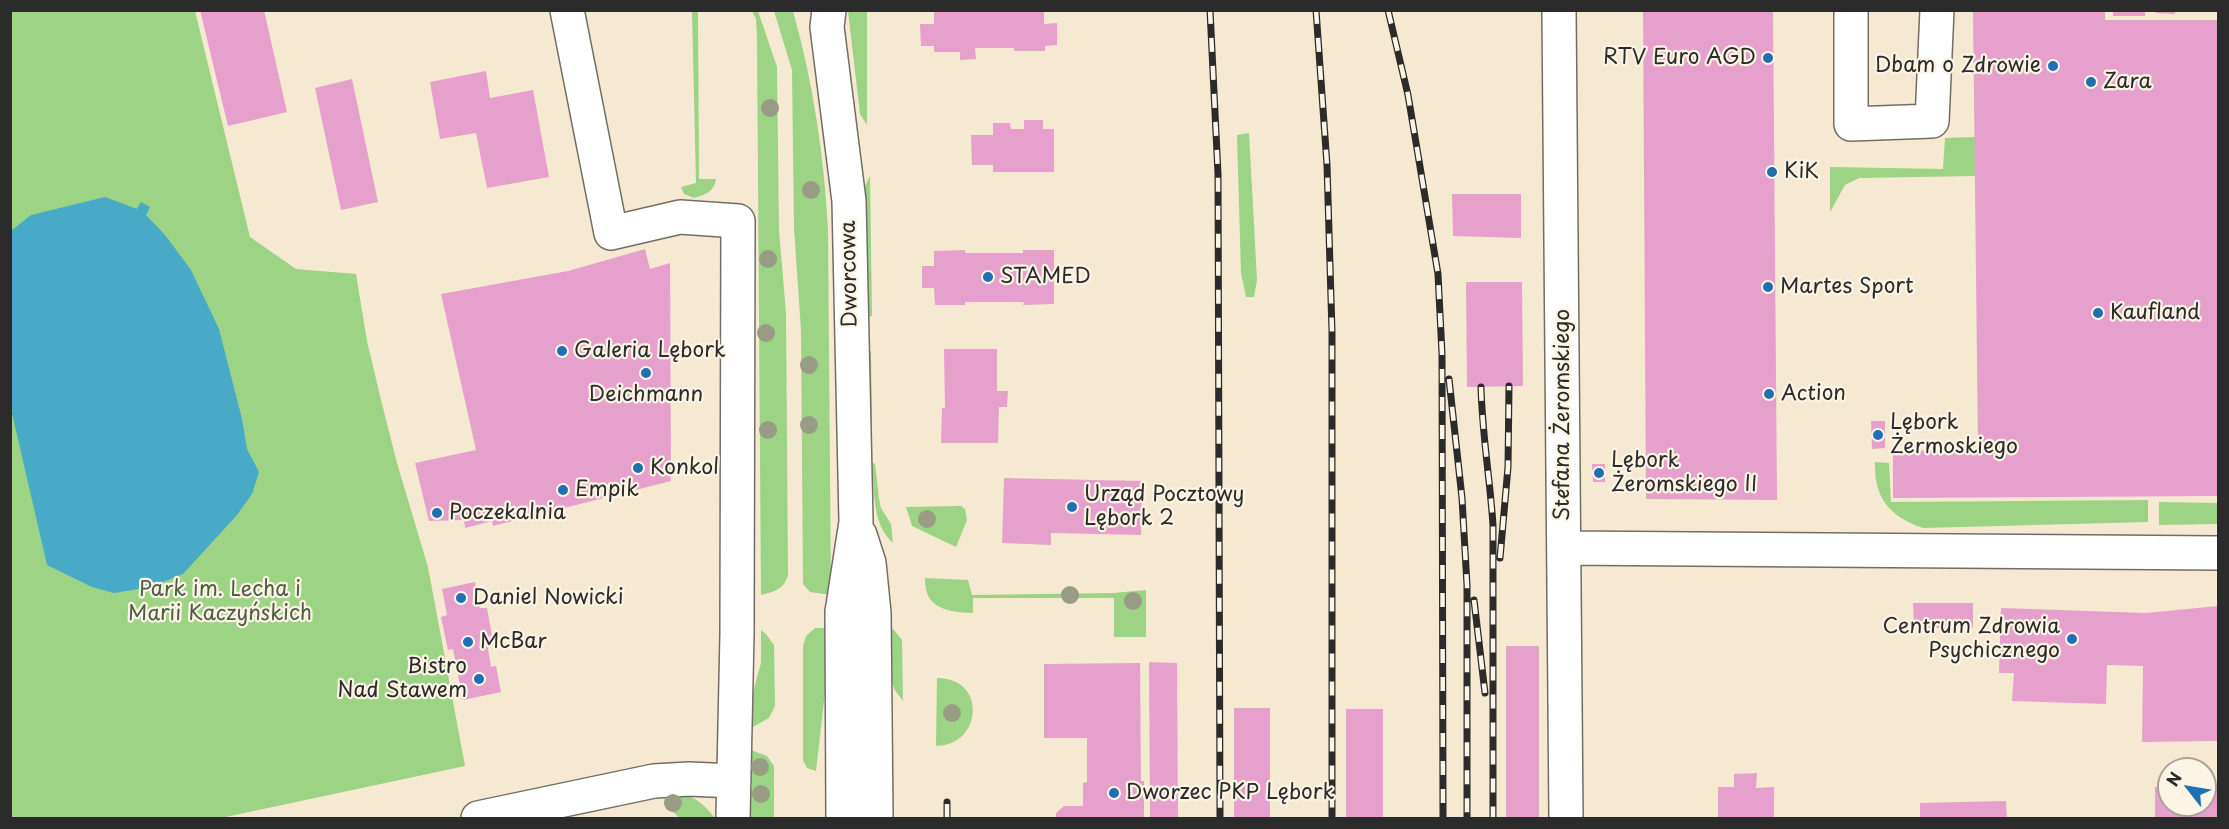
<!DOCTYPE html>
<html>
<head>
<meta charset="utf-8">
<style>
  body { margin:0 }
  #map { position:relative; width:2229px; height:829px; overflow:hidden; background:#f6e9d1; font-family:"Playpen Sans",sans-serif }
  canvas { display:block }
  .frame { position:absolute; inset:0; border:12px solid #2b2b2b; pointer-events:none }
  .north { position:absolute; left:2157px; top:757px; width:60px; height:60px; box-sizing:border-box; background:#fcf5e5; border:2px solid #a8a49b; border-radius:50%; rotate:301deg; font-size:16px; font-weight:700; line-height:24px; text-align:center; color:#2b2b2b }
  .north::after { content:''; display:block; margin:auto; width:21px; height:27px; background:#1f6fb2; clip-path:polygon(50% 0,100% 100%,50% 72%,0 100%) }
</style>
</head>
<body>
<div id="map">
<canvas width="2229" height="829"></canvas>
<div class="frame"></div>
<div class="north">N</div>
</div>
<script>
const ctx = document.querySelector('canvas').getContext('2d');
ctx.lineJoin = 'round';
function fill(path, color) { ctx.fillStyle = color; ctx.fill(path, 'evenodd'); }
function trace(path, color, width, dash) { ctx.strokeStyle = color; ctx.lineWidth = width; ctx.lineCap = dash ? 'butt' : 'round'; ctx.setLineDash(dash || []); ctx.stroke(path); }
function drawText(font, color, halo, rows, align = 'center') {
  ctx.font = font + ' "Playpen Sans",sans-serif'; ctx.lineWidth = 4.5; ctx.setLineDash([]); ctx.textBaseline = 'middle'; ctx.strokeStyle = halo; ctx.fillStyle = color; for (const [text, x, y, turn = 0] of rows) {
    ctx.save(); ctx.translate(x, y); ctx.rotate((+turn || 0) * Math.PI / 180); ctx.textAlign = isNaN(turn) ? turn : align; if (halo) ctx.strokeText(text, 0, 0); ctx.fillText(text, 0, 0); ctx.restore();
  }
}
fill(new Path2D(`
  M 10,11 L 195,11 L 250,237 L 296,269 L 356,274 L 367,341 L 381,400 L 397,463 L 428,567 L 465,766 L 221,818 L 11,818 Z
  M 692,11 L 698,11 L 699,179 L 716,179 C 715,191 705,195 694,198 L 684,194 L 681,187 L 696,183 Z
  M 752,11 L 758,11 L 777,67 L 779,230 L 786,313 L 788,574 C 785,589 774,592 761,595 L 757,37 L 756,19 Z
  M 774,11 L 793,11 C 813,82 824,155 828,229 L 831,595 L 810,592 L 803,584 L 801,330 L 794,228 L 792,70 Z
  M 848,11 L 867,11 L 867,125 L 860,114 Z
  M 1249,133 L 1257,280 L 1254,297 L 1246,297 L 1241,273 L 1237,135 Z
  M 1975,137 L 1975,176 L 1859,178 L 1845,185 L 1830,212 L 1830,167 L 1943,169 L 1945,138 Z
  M 870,176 L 872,316 L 868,317 L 865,186 Z
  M 868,351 L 871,351 L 872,432 L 870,432 Z
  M 1875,462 L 1889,463 L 1891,502 L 2148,500 L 2148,522 L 1923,528 C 1889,516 1874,498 1875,462 Z
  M 875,463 L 879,499 L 881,508 L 891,524 L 893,543 C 871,523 875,490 872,464 Z
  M 2159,502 L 2218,503 L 2218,524 L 2159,525 Z
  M 961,506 L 965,509 L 967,520 L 956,547 L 912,526 L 906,507 Z
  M 925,578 L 968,580 L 972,595 L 1113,593 L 1146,590 L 1146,637 L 1114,637 L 1114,598 L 973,598 L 973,613 C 948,612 924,609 925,578 Z
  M 887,625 L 894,630 L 902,640 L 903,701 L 894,689 L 884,641 Z
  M 815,628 L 831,628 L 830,648 L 816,771 L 807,768 L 803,760 L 803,646 L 806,636 Z
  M 761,630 L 766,634 L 774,645 L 775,706 L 769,718 L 751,728 L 751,699 L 761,663 Z
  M 937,678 C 988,678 982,746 936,746 Z
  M 751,750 L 767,756 L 774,766 L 774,818 L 746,818 L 752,786 Z
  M 664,789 C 689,794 699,798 715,818 L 680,818 L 667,807 Z`), '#9cd384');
fill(new Path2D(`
  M 105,197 L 137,209 L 141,202 L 150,207 L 146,215 L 165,235 L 191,270 L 219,329 L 242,419 L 247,449 L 259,472 L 252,494 L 237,515 L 183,574 L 151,587 L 114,593 L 92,587 L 47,565 L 11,409 L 11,231 L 31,215 Z`), '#48aac7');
fill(new Path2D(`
  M 200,10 L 264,10 L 287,112 L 228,126 Z
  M 934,10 L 1044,10 L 1044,24 L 1057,23 L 1057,45 L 1045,46 L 1045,51 L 1014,51 L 1014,48 L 975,48 L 976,59 L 960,60 L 960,52 L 934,52 L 934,46 L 921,46 L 920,24 L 934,24 Z
  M 1643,10 L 1773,10 L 1777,500 L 1646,499 Z
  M 1973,10 L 2105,10 L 2105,20 L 2218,20 L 2218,496 L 1893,498 L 1893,451 L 1978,450 Z
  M 2113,10 L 2145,10 L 2145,16 L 2113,16 Z
  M 2156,10 L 2175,10 L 2175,14 L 2156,13 Z
  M 486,71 L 490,98 L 533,90 L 549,177 L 487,188 L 476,133 L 440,139 L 430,82 Z
  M 352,79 L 378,202 L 341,210 L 315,88 Z
  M 1024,120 L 1043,120 L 1043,129 L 1054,129 L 1054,172 L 993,172 L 993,165 L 972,165 L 971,135 L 993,135 L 993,123 L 1010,123 L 1011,129 L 1024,129 Z
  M 1452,194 L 1521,194 L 1521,238 L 1453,236 Z
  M 645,249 L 650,269 L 670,263 L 671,481 L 493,526 L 492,521 L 465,528 L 464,520 L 429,521 L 415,463 L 476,450 L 441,294 L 568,271 Z
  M 965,250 L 965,253 L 1023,253 L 1023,250 L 1054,250 L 1054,304 L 1023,305 L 1024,302 L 965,302 L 965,305 L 935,305 L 934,288 L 922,288 L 922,266 L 934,266 L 934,251 Z
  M 1466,282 L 1522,282 L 1523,386 L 1467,387 Z
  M 944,349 L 997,349 L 997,391 L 1008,391 L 1007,407 L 999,407 L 998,443 L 941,443 L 942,408 L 945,408 Z
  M 1871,421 L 1885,421 L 1885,448 L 1872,449 Z
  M 1592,464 L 1605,464 L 1605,482 L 1593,482 Z
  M 1004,478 L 1142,481 L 1141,535 L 1051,533 L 1051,545 L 1002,543 Z
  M 475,582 L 480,608 L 487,608 L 493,641 L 487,642 L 491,667 L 496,666 L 501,692 L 463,700 L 453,649 L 448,650 L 441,617 L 447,615 L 442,589 Z
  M 1913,603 L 1973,603 L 1973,628 L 1914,628 Z
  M 2218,606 L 2218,741 L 2142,742 L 2143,666 L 2107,665 L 2106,704 L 2012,701 L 2014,673 L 1999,673 L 2001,608 L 2146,613 Z
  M 1506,646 L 1539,646 L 1539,818 L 1506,818 Z
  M 1149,662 L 1177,663 L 1178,818 L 1150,818 Z
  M 1140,663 L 1141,781 L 1144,781 L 1144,818 L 1056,818 L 1056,813 L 1064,806 L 1083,806 L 1083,783 L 1087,782 L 1087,738 L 1044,738 L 1044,664 Z
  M 1234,708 L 1270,708 L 1270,818 L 1234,818 Z
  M 1346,709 L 1383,709 L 1383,818 L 1346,818 Z
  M 1757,773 L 1756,788 L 1774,787 L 1774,818 L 1718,818 L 1718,787 L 1734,787 L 1734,774 Z
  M 2205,786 L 2218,786 L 2218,818 L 2155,818 L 2155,787 L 2169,787 L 2169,805 L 2205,805 Z
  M 2006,801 L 2007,818 L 1920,818 L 1920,803 Z`), '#e6a0cc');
const minor = new Path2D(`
  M 567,10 L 611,233 L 680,217 L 738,221 L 737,634 L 733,818
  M 829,10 L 827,27 L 849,201 L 856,522 L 842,612 L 843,818
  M 1559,10 L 1566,818
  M 1851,10 L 1851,124 L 1932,121 L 1937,10
  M 860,535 L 869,563 L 874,613 L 876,818
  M 1564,548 L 2218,553
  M 478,818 L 654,781 L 689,779 L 734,781`);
trace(minor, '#726e65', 36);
trace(minor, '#fff', 33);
const rail = new Path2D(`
  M 1210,10 L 1218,174 L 1220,818
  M 1316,10 L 1327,165 L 1332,332 L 1332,818
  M 1388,10 L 1408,95 L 1438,274 L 1442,354 L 1443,818
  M 1449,379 L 1462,498 L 1467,585 L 1467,818
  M 1481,387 C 1482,433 1490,479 1493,525 L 1493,818
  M 1500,558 L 1508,467 L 1509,386
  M 1474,600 L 1485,693
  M 947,818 L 947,802`);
trace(rail, '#2b2b2b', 7);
trace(rail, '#fcf5e5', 4.5, [14]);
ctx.fillStyle = '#999c85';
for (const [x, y] of [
  [770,108],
  [811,190],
  [768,259],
  [766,333],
  [809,365],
  [809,425],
  [768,430],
  [927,519],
  [1070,595],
  [1133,601],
  [952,713],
  [760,767],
  [761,794],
  [673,803]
]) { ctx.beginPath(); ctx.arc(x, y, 9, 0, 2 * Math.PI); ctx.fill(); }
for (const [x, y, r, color] of [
  [1768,58,6,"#1f6fb2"],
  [2053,66,6,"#1f6fb2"],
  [2091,82,6,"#1f6fb2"],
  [1772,172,6,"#1f6fb2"],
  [988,277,6,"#1f6fb2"],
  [1768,287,6,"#1f6fb2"],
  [2098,313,6,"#1f6fb2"],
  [562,351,6,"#1f6fb2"],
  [646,373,6,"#1f6fb2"],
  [1769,394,6,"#1f6fb2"],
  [1878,435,6,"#1f6fb2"],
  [638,468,6,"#1f6fb2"],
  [1599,473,6,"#1f6fb2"],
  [563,490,6,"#1f6fb2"],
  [1072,507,6,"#1f6fb2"],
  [437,513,6,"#1f6fb2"],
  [461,598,6,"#1f6fb2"],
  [2072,639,6,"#1f6fb2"],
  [468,642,6,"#1f6fb2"],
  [479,679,6,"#1f6fb2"],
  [1114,793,6,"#1f6fb2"]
]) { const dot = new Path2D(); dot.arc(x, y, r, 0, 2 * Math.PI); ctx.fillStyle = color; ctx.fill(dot); trace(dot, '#fcf5e5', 2); }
drawText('21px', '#2b2b2b', '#fcf5e5', [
  ["RTV Euro AGD",1756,58,"right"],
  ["Dbam o Zdrowie",2041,66,"right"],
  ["Zara",2103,82],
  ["KiK",1784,172],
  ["STAMED",1000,277],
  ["Martes Sport",1780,287],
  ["Kaufland",2110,313],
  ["Galeria Lębork",574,351],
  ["Action",1781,394],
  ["Deichmann",646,395,"center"],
  ["Lębork",1890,423],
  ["Żermoskiego",1890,447],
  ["Lębork",1611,461],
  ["Żeromskiego II",1611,485],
  ["Konkol",650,468],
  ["Empik",575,490],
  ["Urząd Pocztowy",1084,495],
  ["Lębork 2",1084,519],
  ["Poczekalnia",449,513],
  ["Daniel Nowicki",473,598],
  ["Centrum Zdrowia",2060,627,"right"],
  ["Psychicznego",2060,651,"right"],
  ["McBar",480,642],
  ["Bistro",467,667,"right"],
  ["Nad Stawem",467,691,"right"],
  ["Dworzec PKP Lębork",1126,793]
], 'left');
drawText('21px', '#2b2b2b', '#fcf5e5', [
  ["Dworcowa",850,274,-91],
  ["Stefana Żeromskiego",1563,415,-90]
]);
drawText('21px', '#4d5d46', '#fcf5e5', [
  ["Park im. Lecha i",220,590],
  ["Marii Kaczyńskich",220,614]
]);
</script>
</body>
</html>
